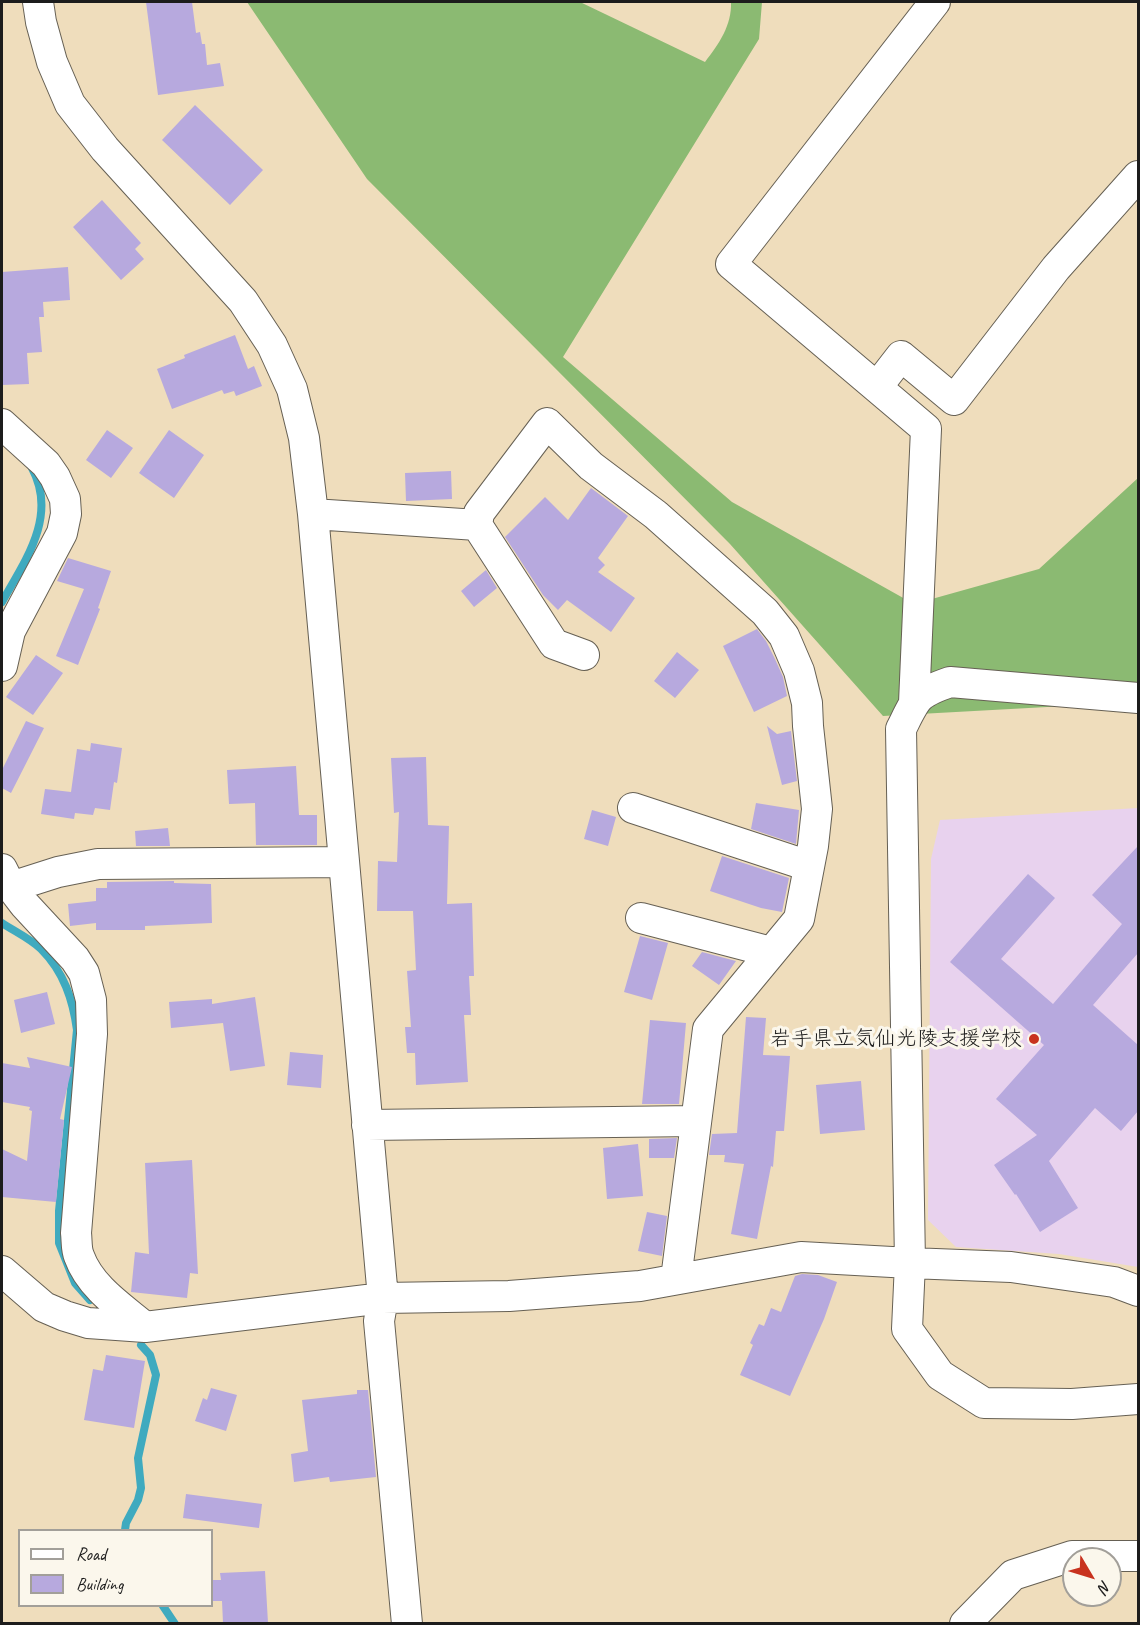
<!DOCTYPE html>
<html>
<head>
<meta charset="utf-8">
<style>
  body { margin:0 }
  #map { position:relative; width:1140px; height:1625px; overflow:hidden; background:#efddbc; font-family:Caveat,sans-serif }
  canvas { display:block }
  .frame { position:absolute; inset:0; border:3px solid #1c1c1c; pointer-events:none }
  .legend { position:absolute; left:18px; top:1529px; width:195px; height:78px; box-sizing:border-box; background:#fbf7ec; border:2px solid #a29f99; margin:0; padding:8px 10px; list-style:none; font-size:18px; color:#1c1c1c }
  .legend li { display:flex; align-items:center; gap:12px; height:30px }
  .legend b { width:30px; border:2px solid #a29f99 }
  .north { position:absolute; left:1062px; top:1547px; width:60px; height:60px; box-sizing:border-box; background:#fbf7ec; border:2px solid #a29f99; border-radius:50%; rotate:128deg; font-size:16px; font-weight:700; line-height:24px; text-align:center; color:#1c1c1c }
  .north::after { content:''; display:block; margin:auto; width:21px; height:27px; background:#c8321e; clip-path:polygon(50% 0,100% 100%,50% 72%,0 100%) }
</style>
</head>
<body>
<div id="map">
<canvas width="1140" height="1625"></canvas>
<div class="frame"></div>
<ul class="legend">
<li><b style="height:8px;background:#fff"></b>Road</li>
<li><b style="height:16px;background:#b7a9de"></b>Building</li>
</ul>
<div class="north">N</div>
</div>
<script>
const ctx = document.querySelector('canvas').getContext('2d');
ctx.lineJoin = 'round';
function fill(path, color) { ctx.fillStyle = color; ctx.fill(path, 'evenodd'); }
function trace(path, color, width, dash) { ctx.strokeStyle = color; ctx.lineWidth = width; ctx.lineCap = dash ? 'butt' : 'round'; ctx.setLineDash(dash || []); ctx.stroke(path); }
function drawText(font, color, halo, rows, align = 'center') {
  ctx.font = font + ' Caveat,"Klee One",sans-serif'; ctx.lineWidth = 6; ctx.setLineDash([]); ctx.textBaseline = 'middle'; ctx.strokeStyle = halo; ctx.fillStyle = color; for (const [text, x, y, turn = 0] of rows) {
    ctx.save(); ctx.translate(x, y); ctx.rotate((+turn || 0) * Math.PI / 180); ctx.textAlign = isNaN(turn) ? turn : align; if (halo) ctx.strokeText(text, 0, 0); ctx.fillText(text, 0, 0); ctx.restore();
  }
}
fill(new Path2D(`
  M 1138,808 L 1138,1267 L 1059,1254 L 956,1247 L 928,1220 L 931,859 L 940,820 Z`), '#e8d2ee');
fill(new Path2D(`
  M 247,2 L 580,2 L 705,62 C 719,44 732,25 731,2 L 762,2 L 759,39 L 563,357 L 732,502 L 914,604 L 1039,569 L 1138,478 L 1138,702 L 883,716 L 730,544 L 367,179 Z`), '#8bba72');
trace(new Path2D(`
  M 2,602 C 25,561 58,516 32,468
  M 2,923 C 14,931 31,939 41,949 C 64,972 73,1000 77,1030 L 59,1211 L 59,1243 L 75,1283 L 90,1300
  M 125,1530 L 126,1523 L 138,1500 L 141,1488 L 138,1458 L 156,1375 L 150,1355 L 141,1345
  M 163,1606 L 175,1624`), '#3faabf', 8);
fill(new Path2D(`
  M 146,2 L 192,2 L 196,33 L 200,32 L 202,44 L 205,44 L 207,65 L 220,63 L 224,86 L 158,95 Z
  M 195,105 L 263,170 L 230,205 L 162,140 Z
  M 102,200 L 141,243 L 135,249 L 144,259 L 121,280 L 73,227 Z
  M 68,267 L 70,300 L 43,302 L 44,317 L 39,317 L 42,352 L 27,353 L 29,384 L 2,385 L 2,272 Z
  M 235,335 L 248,369 L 254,366 L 262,386 L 236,396 L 234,391 L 224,394 L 222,390 L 172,409 L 157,369 L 185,358 L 184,355 Z
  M 107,430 L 133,448 L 111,478 L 86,460 Z
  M 169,430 L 204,455 L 174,498 L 139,473 Z
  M 451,471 L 452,499 L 406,501 L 405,473 Z
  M 591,488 L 628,516 L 598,558 L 605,565 L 598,572 L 635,598 L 611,632 L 567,600 L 558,610 L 543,595 L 505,537 L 545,497 L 568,520 Z
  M 68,558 L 111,571 L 98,608 L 100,609 L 78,665 L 56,656 L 84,589 L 57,581 Z
  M 486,570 L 497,588 L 474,607 L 461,591 Z
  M 757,629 L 766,641 L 775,659 L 783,677 L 787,696 L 754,712 L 723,646 Z
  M 677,652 L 699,670 L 675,698 L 654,681 Z
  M 36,655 L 63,673 L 33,715 L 6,697 Z
  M 26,721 L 44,728 L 11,793 L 2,788 L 2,770 Z
  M 767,726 L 777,734 L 791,731 L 797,781 L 782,785 Z
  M 91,743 L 122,748 L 117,783 L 114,782 L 110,810 L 95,808 L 93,815 L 75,813 L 74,819 L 41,814 L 45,789 L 71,792 L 77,749 L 90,751 Z
  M 426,757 L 428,825 L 449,826 L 447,904 L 472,903 L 474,976 L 469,976 L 471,1015 L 464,1015 L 468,1082 L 416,1085 L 415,1053 L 407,1053 L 405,1027 L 411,1027 L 407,971 L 416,970 L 413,911 L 377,911 L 378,861 L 397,862 L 399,812 L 394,813 L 391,758 Z
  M 296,766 L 299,815 L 317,815 L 317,845 L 256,845 L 255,803 L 229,804 L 227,770 Z
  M 756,803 L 799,810 L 796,844 L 751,829 Z
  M 592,810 L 616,817 L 608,846 L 584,839 Z
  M 168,828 L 170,846 L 136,846 L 135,831 Z
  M 1138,846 L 1138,953 L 1093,1005 L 1138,1045 L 1138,1111 L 1121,1131 L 1095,1108 L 1049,1161 L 1078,1208 L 1040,1232 L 1016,1194 L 1015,1195 L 994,1165 L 1037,1135 L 996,1099 L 1044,1045 L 950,962 L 1028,874 L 1055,898 L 1001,959 L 1053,1004 L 1122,924 L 1092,895 Z
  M 722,856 L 789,878 L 782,912 L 761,908 L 710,891 Z
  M 174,881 L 174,883 L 211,884 L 212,923 L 145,926 L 145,930 L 96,930 L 96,923 L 70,926 L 68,904 L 96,901 L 96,888 L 107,888 L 107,882 Z
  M 640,936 L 668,943 L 652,1000 L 624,992 Z
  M 702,952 L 736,961 L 719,985 L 692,966 Z
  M 47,992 L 55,1024 L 21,1033 L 14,1000 Z
  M 255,997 L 265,1066 L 230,1071 L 223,1023 L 171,1028 L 169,1002 L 212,999 L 212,1004 Z
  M 746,1017 L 766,1018 L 763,1055 L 790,1056 L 784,1131 L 776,1131 L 773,1167 L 771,1166 L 757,1239 L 731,1234 L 744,1164 L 724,1162 L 725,1155 L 709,1155 L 712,1134 L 737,1133 Z
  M 650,1020 L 686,1023 L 679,1104 L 642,1104 Z
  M 290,1052 L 323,1055 L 321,1088 L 287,1085 Z
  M 27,1057 L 72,1067 L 60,1119 L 64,1120 L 56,1202 L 2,1197 L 2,1149 L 27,1161 L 32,1111 L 29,1110 L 30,1107 L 2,1102 L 2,1063 L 30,1068 Z
  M 861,1081 L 865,1130 L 820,1134 L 816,1085 Z
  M 677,1138 L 674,1158 L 649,1158 L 649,1139 Z
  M 638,1144 L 643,1196 L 607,1199 L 603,1148 Z
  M 192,1160 L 198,1274 L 190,1273 L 187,1298 L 131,1292 L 135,1252 L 149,1254 L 145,1163 Z
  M 647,1212 L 667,1216 L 662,1256 L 638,1251 Z
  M 802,1274 L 818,1275 L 837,1282 L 824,1319 L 790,1396 L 740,1375 L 753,1345 L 750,1343 L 759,1324 L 764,1326 L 771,1308 L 781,1312 L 795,1276 Z
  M 106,1355 L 145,1361 L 134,1428 L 84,1420 L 93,1369 L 103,1371 Z
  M 211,1388 L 237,1395 L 226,1431 L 195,1421 L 203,1398 L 207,1400 Z
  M 357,1390 L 368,1390 L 376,1477 L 330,1482 L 329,1477 L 294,1482 L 291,1454 L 308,1451 L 302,1400 L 357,1394 Z
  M 186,1494 L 262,1504 L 259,1528 L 183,1518 Z
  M 265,1571 L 268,1623 L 223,1623 L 222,1601 L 212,1601 L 212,1580 L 221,1580 L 220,1573 Z`), '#b7a9de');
const minor = new Path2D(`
  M 38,2 L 41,22 L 52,62 L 70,104 L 105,149 L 243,301 L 272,345 L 292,389 L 304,438 L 313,514 L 383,1298 L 379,1321 L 407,1624
  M 877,387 L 901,356 L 954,400 L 1056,268 L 1138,176
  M 2,424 L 46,464 L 55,477 L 65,499 L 66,514 L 62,533 L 10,631 L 2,666
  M 313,514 L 477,525 L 554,644 L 584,655
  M 477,525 L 479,513 L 547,423 L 591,466 L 656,515 L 765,612 L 784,636 L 799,671 L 807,703 L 808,726 L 817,809 L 813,846 L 799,919 L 708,1029 L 676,1279
  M 1138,698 L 950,682 C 916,694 917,697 901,729 L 910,1263 L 1011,1267 L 1114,1282 L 1138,1291
  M 914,703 L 926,429 L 731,264 L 935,2
  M 633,808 L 809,866
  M 2,869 L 11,887 L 24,904 L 75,959 L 84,973 L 91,1000 L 92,1034 L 76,1233 C 77,1241 76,1249 79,1256 C 90,1287 121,1307 145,1327
  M 11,887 L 58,872 L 98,864 L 344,862
  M 641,918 L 771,952
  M 367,1125 L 696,1121
  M 2,1271 L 44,1307 L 65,1316 L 88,1323 L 145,1327 L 383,1298 L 509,1296 L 640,1286 L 801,1257 L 910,1263 L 907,1329 L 940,1375 L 984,1403 L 1072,1404 L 1138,1399
  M 965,1624 L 1013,1575 L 1072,1556 L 1138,1556`);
trace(minor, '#666054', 32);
trace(minor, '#fff', 30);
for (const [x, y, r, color] of [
  [1034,1039,6,"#c8321e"]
]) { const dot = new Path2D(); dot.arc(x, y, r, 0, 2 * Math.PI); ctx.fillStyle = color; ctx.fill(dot); trace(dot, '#fbf7ec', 2); }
drawText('21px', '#1c1c1c', '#fbf7ec', [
  ["岩手県立気仙光陵支援学校",1022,1039]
], 'right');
</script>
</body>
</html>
